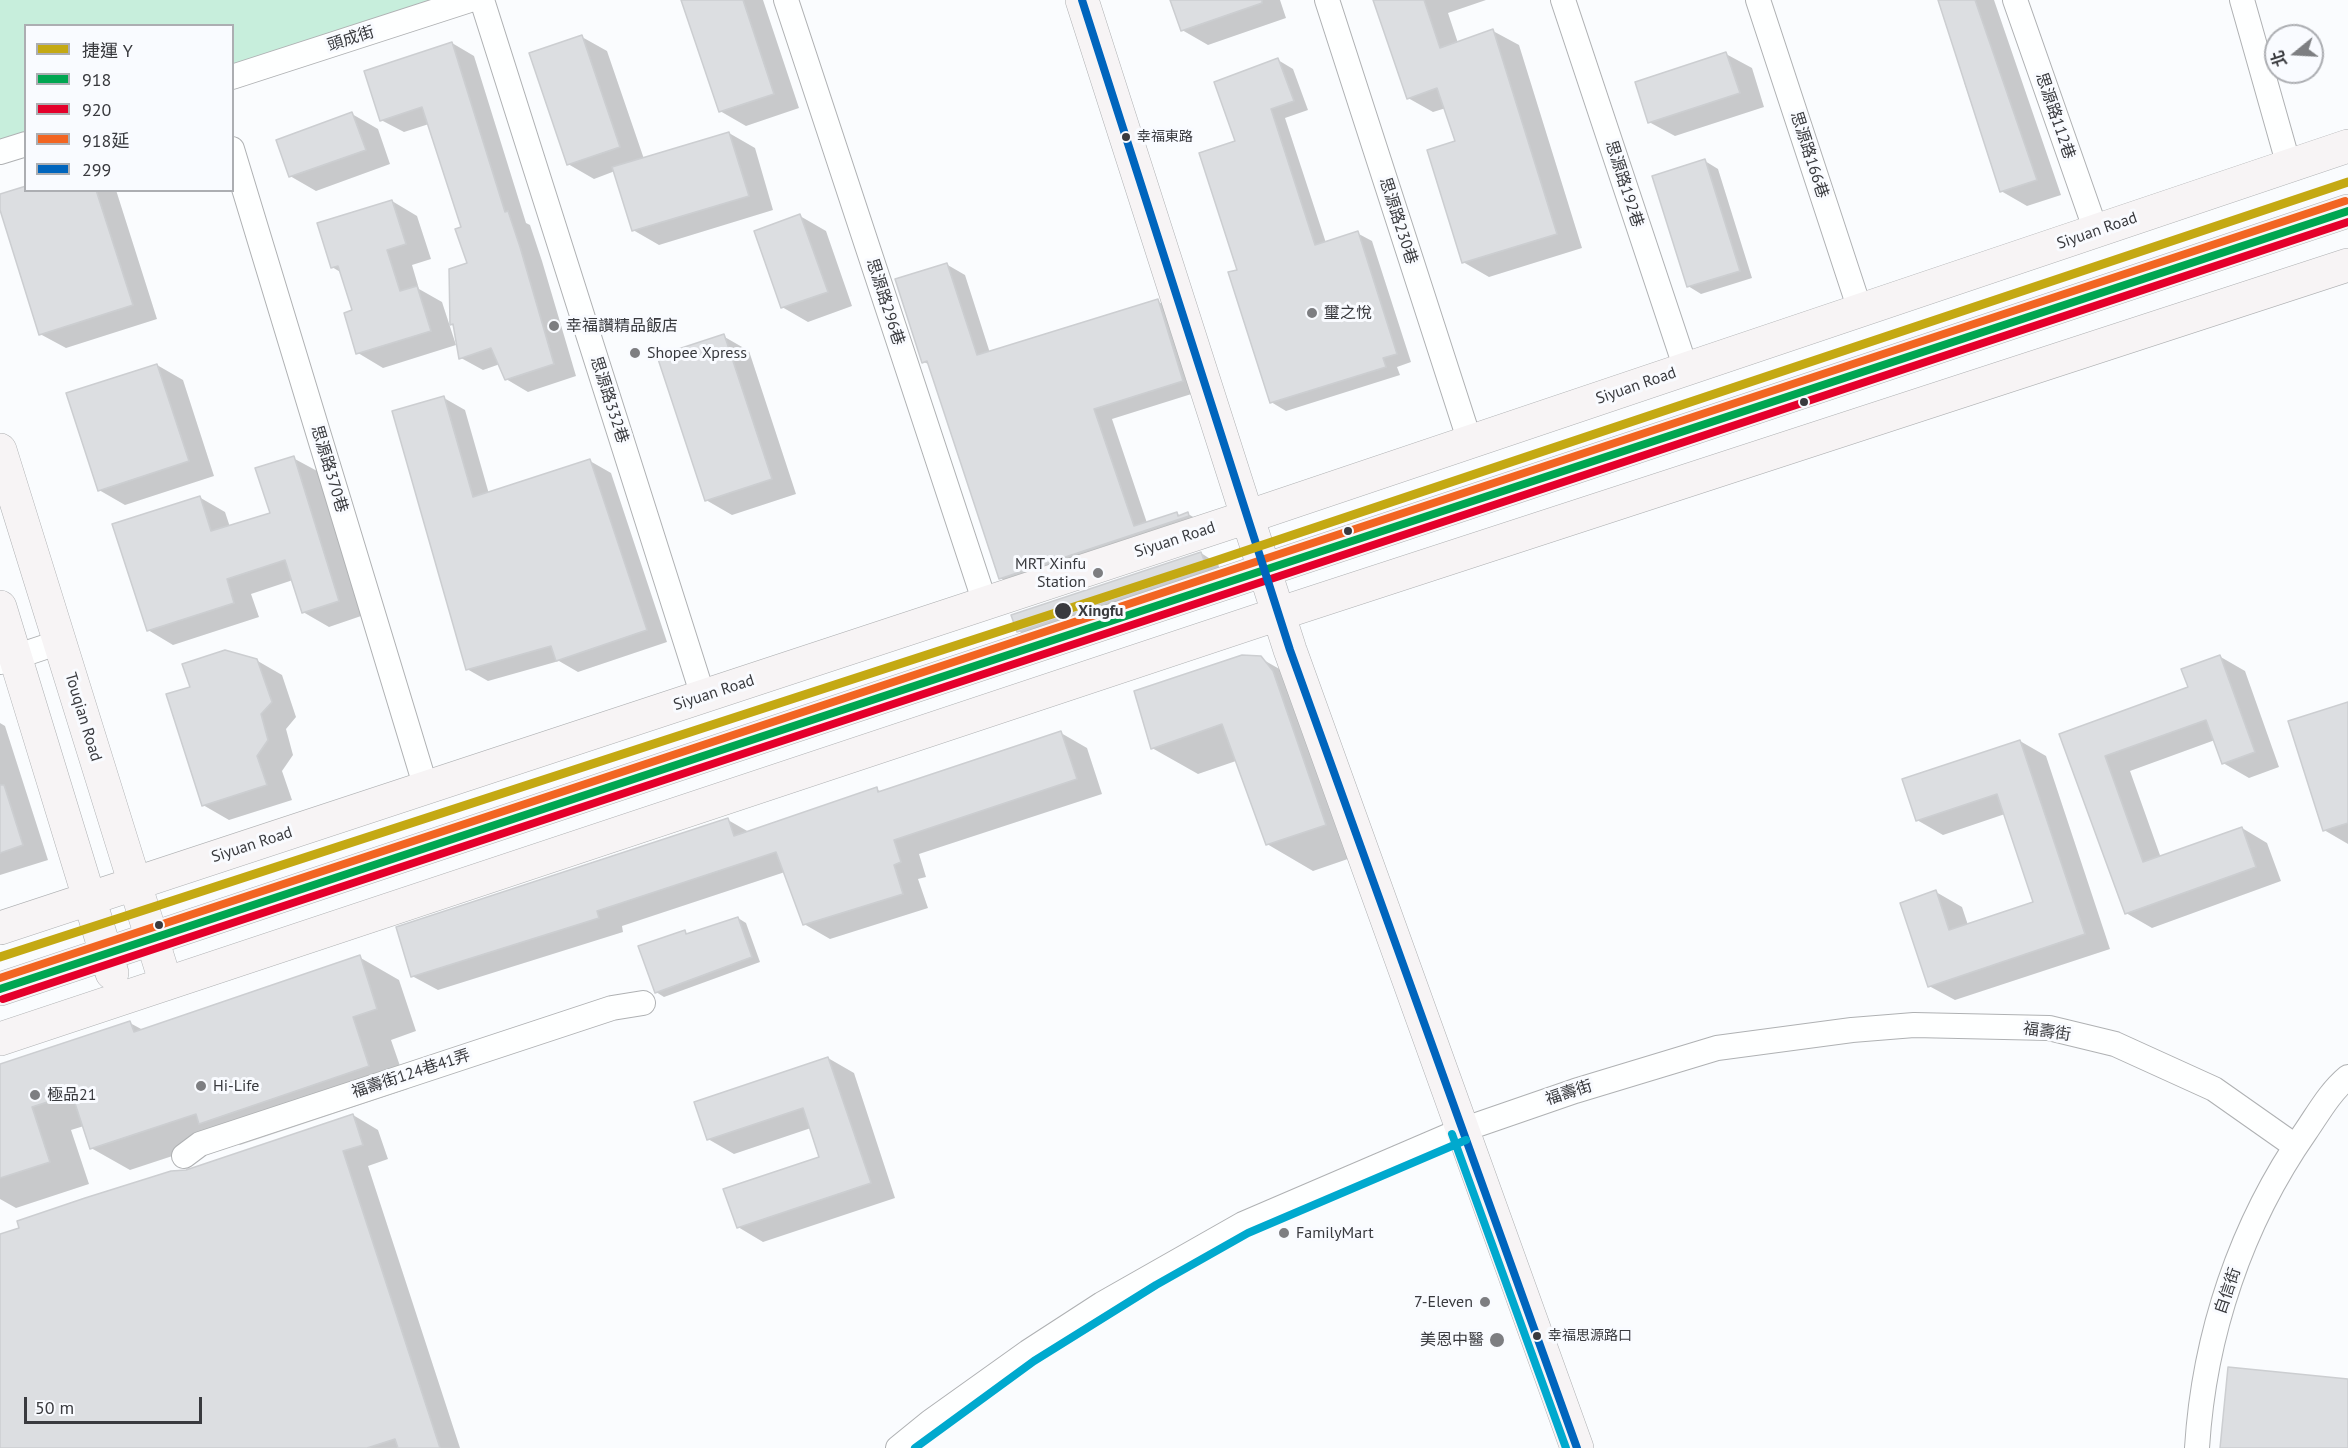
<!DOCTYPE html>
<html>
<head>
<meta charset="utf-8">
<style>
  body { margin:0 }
  #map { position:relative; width:2348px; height:1448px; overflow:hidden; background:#fafcfe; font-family:"PT Sans","Noto Sans TC",sans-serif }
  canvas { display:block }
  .legend { position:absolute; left:24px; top:24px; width:210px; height:168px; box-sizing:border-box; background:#f9fbff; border:2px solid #acaeb2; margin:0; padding:8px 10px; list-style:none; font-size:18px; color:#393a3e }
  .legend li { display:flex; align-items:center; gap:12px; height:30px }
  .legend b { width:30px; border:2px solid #acaeb2 }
  .north { position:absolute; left:2264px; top:24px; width:60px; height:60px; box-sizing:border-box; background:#f9fbff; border:2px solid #acaeb2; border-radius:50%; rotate:252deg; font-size:16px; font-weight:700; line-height:24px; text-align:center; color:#393a3e }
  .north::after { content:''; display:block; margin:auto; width:21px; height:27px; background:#7d7e81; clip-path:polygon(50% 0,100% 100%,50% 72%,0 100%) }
  .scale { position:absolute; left:24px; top:1397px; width:178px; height:27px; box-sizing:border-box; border:3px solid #393a3e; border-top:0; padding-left:8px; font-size:18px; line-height:21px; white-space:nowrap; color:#393a3e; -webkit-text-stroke:4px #f9fbff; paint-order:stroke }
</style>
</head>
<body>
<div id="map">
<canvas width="2348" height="1448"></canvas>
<ul class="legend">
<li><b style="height:8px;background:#c4a913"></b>捷運 Y</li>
<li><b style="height:8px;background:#00a651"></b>918</li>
<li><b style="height:8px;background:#e4002b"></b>920</li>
<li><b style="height:8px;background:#f26522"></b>918延</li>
<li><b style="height:8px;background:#0065bd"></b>299</li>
</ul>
<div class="north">北</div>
<div class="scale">50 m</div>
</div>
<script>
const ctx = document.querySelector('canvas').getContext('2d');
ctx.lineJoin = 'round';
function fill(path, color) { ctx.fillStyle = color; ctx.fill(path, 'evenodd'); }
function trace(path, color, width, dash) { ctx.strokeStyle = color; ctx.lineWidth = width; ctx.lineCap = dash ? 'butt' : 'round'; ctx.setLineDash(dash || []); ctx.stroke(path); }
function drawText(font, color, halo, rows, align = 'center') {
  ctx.font = font + ' "PT Sans","Noto Sans TC",sans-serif'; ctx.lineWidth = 6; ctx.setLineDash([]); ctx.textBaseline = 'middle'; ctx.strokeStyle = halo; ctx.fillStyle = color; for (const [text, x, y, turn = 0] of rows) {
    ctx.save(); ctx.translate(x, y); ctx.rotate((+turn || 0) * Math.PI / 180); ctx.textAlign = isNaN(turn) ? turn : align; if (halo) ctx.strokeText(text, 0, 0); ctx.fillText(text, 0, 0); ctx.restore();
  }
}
fill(new Path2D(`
  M 0,0 L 434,0 L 233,65 L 232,26 L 26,26 L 25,132 L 0,141 Z`), '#c7eedc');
fill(new Path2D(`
  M 687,0 L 763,0 L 799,108 L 746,126 L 720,111 Z
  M 1172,0 L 1280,0 L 1286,18 L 1208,45 L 1182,30 Z
  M 1375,0 L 1486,0 L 1448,13 L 1458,43 L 1493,31 L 1519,45 L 1582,248 L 1489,277 L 1463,262 L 1457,142 L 1446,108 L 1433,112 L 1408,98 Z
  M 1940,0 L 1994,0 L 2061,195 L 2027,206 L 2001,191 L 1964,82 L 1968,81 Z
  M 582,37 L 607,51 L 644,159 L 729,133 L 755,148 L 773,210 L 659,245 L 633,230 L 615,171 L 594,179 L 568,164 Z
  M 452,43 L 474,56 L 526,223 L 530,225 L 542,261 L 576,376 L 528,392 L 506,379 L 500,364 L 483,370 L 461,358 L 455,327 L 451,324 L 469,264 L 463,228 L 429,124 L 404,132 L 381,120 Z
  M 1726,54 L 1752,68 L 1764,107 L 1675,136 L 1649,122 Z
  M 1278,60 L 1293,69 L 1308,110 L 1285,118 L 1326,243 L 1357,233 L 1372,241 L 1411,362 L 1397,367 L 1400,375 L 1286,411 L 1271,402 L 1239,271 L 1237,142 Z
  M 352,114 L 378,129 L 390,164 L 316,191 L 290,176 Z
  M 1705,161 L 1718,169 L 1752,278 L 1701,294 L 1688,286 Z
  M 26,190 L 116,190 L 157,319 L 66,348 L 40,334 L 0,205 L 0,196 Z
  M 392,201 L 417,216 L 431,259 L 412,265 L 419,289 L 442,302 L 456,345 L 383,368 L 358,353 L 354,311 L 342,273 L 332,267 Z
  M 800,216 L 826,231 L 852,306 L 808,322 L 782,307 Z
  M 946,264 L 965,275 L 990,353 L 1157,301 L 1176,311 L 1201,391 L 1112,419 L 1147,523 L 1176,513 L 1181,516 L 1188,514 L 1206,524 L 1018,588 L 1000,578 L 930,365 L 924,362 Z
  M 723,336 L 749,351 L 796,494 L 732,515 L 706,500 Z
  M 157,365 L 183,380 L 214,476 L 125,505 L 99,490 Z
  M 444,398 L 465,410 L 489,494 L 590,461 L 611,473 L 667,642 L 578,672 L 559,661 L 488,681 L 467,669 Z
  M 293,458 L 319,472 L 364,615 L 329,627 L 303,612 L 293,580 L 251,594 L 259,617 L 173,645 L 148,630 L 199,497 L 225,512 L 230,527 L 272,514 Z
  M 1201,553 L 1218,564 L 1224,579 L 1036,641 L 1018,631 Z
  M 2219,656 L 2245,671 L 2279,767 L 2249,778 L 2223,763 L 2215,740 L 2130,771 L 2161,858 L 2242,828 L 2267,843 L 2281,881 L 2152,928 L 2126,913 L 2061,734 L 2190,688 Z
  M 1260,658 L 1306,684 L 1371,851 L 1313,871 L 1267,844 L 1236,761 L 1198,774 L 1152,748 Z
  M 256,660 L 282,675 L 296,717 L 286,729 L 293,755 L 282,771 L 292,800 L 229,820 L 203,805 L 191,688 Z
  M 2348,703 L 2348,844 L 2324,830 Z
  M 0,723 L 5,726 L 48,860 L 0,875 Z
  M 1061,733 L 1087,748 L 1102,794 L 919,854 L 926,877 L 918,879 L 928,908 L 830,939 L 804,924 L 785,872 L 622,926 L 623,932 L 438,990 L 412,976 L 728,820 L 749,832 L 876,789 L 882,792 Z
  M 2020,741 L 2046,756 L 2110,949 L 1955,1000 L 1929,986 L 1936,892 L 1962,907 L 1968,925 L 2035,903 L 2005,814 L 1943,835 L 1917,820 Z
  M 738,918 L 746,923 L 760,962 L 664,997 L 656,992 L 685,932 L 690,935 Z
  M 359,957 L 399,980 L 416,1031 L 391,1040 L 408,1089 L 240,1145 L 227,1138 L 130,1170 L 91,1148 L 84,1126 L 71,1130 L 89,1184 L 16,1208 L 0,1199 L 0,1066 L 130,1023 L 143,1030 Z
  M 828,1058 L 854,1073 L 895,1198 L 763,1242 L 738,1227 L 821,1158 L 811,1128 L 734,1154 L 708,1139 Z
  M 353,1115 L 378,1130 L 388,1159 L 368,1166 L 460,1448 L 0,1448 L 0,1235 Z`), '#0003');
const building = new Path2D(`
  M 681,0 L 743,0 L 774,94 L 719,112 Z
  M 1170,0 L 1262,0 L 1262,3 L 1181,31 Z
  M 1373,0 L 1424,0 L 1440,48 L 1493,29 L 1557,234 L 1462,263 L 1427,150 L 1455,141 L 1437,88 L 1407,99 Z
  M 1938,0 L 1975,0 L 2037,180 L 2000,192 Z
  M 582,35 L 620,147 L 567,165 L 529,53 Z
  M 452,42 L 505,212 L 508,211 L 520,247 L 554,364 L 505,380 L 491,348 L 459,359 L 453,324 L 450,325 L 449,269 L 467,263 L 455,229 L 461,227 L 422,107 L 380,121 L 364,71 Z
  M 1726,52 L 1740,93 L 1648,123 L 1635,82 Z
  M 1278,58 L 1294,101 L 1271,109 L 1315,245 L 1358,231 L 1397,354 L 1383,358 L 1386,367 L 1270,403 L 1228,272 L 1237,270 L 1199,153 L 1235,141 L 1214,82 Z
  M 352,112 L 366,150 L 289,177 L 276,140 Z
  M 729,132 L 749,196 L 632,231 L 612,167 Z
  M 1705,159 L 1740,271 L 1687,287 L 1652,176 Z
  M 26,186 L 26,190 L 96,190 L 133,305 L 39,335 L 0,210 L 0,194 Z
  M 392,200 L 406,244 L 387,250 L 400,291 L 417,286 L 431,331 L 356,354 L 344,313 L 352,310 L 338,266 L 331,268 L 317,223 Z
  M 800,214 L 828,292 L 781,308 L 754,231 Z
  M 947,263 L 977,355 L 1158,299 L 1183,381 L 1094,409 L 1134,526 L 1177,512 L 1178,516 L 1188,512 L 1189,516 L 999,579 L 927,361 L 922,363 L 895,279 Z
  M 724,334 L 772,479 L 705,501 L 657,356 Z
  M 157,364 L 189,461 L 98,491 L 66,393 Z
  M 444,396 L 473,497 L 590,459 L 647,630 L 556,661 L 551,646 L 466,670 L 392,411 Z
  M 294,456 L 339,601 L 302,613 L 285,560 L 227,579 L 234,603 L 147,631 L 112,524 L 200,496 L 211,531 L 270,513 L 255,468 Z
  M 1201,552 L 1207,569 L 1017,632 L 1011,615 Z
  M 225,650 L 257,659 L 272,702 L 261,714 L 268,740 L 257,756 L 267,785 L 202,806 L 166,694 L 190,687 L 182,664 Z
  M 1242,655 L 1261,656 L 1273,671 L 1326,825 L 1266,845 L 1222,724 L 1151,749 L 1134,691 Z
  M 2220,655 L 2255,752 L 2222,764 L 2206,720 L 2105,756 L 2143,862 L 2242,827 L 2256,867 L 2125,914 L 2059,734 L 2188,687 L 2181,669 Z
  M 2348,702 L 2348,823 L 2323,831 L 2288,721 Z
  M 1061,731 L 1077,779 L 894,840 L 901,862 L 894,865 L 903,894 L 803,925 L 776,852 L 597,911 L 599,918 L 411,977 L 396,927 L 728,818 L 734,836 L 877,787 L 878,792 Z
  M 2020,740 L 2085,934 L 1928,987 L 1900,903 L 1936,890 L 1949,930 L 2033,902 L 1997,794 L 1916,821 L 1902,779 Z
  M 0,785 L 4,785 L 23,845 L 0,853 Z
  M 738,917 L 752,957 L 655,993 L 638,946 L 685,930 L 686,934 Z
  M 360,955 L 377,1009 L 353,1017 L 369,1066 L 199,1124 L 196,1114 L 90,1149 L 72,1094 L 32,1107 L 50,1162 L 0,1178 L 0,1064 L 130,1021 L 134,1032 Z
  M 828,1057 L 871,1183 L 737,1228 L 723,1189 L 819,1157 L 803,1108 L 707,1140 L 694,1102 Z
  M 353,1114 L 363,1145 L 343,1151 L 440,1448 L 398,1448 L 395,1439 L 367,1448 L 0,1448 L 0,1234 L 19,1228 L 17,1221 L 85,1198 L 171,1171 L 186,1170 Z
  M 2228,1367 L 2348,1379 L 2348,1448 L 2220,1448 Z`);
fill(building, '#dcdee1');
trace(building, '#ccced1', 1.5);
const street = new Path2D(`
  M 482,0 L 703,696
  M 786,0 L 985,603
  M 1327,0 L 1470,442
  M 1563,0 L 1686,369
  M 1758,0 L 1860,310
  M 2015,0 L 2096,231
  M 2242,0 L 2289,166
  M 232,77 L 470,0
  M 232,149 L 426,788
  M 0,152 L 26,144
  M 0,662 L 60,642
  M 184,1156 L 200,1144 L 612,1008 L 643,1003
  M 898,1448 L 930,1422 L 1028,1352 L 1102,1304 L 1243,1224 L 1462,1130 L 1575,1091 L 1717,1048 L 1852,1030 L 1914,1025 L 2049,1028 L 2115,1044 L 2214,1089 L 2295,1146
  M 2197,1448 C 2204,1335 2241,1224 2306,1131 C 2319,1112 2330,1092 2348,1077`);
const secondary = new Path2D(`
  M 1082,0 L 1290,650 L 1577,1448
  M 0,450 L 166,984
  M 0,607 L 112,973
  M 0,928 L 1247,517 L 2348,146
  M 0,989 L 2348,211
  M 0,1039 L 1278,614 L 2348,265`);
trace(street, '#afb1b3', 26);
trace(secondary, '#afb1b3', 34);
trace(street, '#feffff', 24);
trace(secondary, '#f7f4f5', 33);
trace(new Path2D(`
  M 0,989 L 2348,211`), '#00a651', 8);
trace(new Path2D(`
  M 3,999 L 2348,222`), '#e4002b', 8);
trace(new Path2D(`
  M 0,978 L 2345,201`), '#f26522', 8);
trace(new Path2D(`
  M 1082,0 L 1290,650 L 1577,1448`), '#0065bd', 8);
trace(new Path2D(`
  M 1452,1134 L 1566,1448
  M 915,1448 L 1034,1361 L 1156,1285 L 1248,1233 L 1466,1140`), '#00a9ce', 8);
trace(new Path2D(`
  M 0,957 L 1212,562 L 2348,182`), '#c4a913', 9);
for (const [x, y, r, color] of [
  [1126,137,5,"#393a3e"],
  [1312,313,6,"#7d7e81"],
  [554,326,6,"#7d7e81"],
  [635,353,6,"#7d7e81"],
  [1804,402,5,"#393a3e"],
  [1348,531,5,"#393a3e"],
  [1098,573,6,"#7d7e81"],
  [1063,611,9,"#393a3e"],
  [159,925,5,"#393a3e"],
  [201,1086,6,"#7d7e81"],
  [35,1095,6,"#7d7e81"],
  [1284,1233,6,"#7d7e81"],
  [1485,1302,6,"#7d7e81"],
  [1537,1336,5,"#393a3e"],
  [1497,1340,8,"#7d7e81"]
]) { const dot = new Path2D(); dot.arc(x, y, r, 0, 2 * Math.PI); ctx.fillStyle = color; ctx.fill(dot); trace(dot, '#f9fbff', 2); }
drawText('14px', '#393a3e', '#f9fbff', [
  ["幸福東路",1137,137],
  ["幸福思源路口",1548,1336]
], 'left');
drawText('16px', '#393a3e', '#f9fbff', [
  ["頭成街",351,39,-18],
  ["思源路112巷",2055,116,71],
  ["思源路166巷",1809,155,72],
  ["思源路192巷",1624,184,72],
  ["思源路230巷",1398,221,72],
  ["Siyuan Road",2097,231,-19],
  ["思源路296巷",885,302,72],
  ["Siyuan Road",1636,386,-19],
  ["思源路332巷",609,400,72],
  ["思源路370巷",329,469,73],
  ["Siyuan Road",1175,540,-18],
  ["Siyuan Road",714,693,-18],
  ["Touqian Road",83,717,73],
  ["Siyuan Road",252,845,-18],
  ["福壽街",2047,1032,8],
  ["福壽街124巷41弄",411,1074,-18],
  ["福壽街",1569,1093,-18],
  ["自信街",2228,1291,-71]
]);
drawText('16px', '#393a3e', '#f9fbff', [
  ["璽之悅",1324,313],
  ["幸福讚精品飯店",566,326],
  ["Shopee Xpress",647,353],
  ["MRT Xinfu",1086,564,"right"],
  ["Station",1086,582,"right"],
  ["Hi-Life",213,1086],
  ["極品21",47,1095],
  ["FamilyMart",1296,1233],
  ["7-Eleven",1473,1302,"right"],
  ["美恩中醫",1484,1340,"right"]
], 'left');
drawText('bold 16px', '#393a3e', '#f9fbff', [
  ["Xingfu",1078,611]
], 'left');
</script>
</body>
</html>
